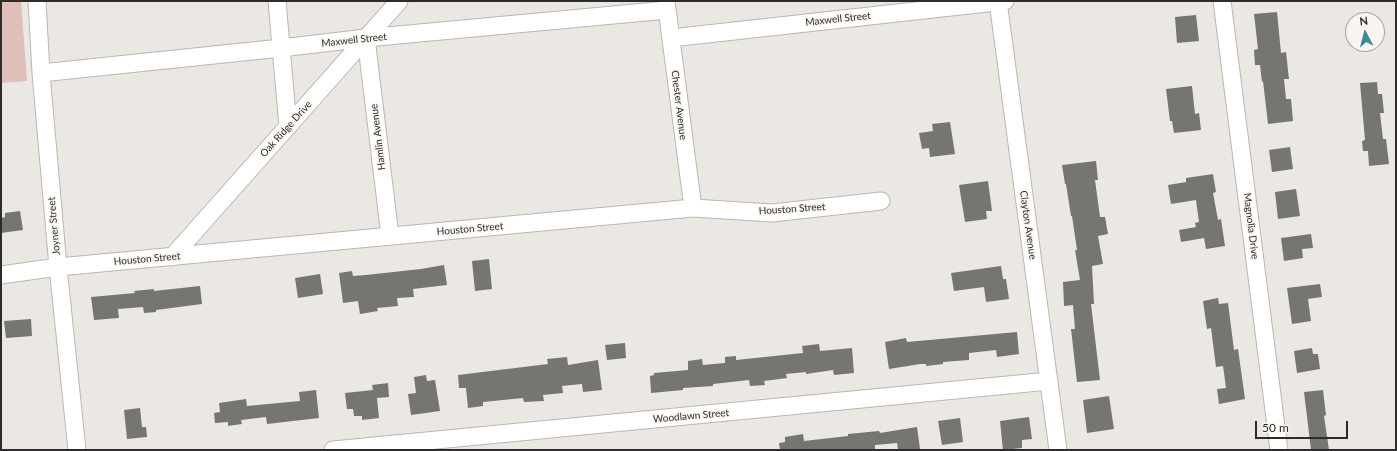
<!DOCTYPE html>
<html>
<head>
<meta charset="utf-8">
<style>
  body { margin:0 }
  #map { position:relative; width:1397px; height:451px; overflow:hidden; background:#ebe7e3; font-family:Lato,sans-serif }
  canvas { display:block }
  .frame { position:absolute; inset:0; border:2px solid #2d2c2a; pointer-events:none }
  .north { position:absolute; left:1345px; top:12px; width:40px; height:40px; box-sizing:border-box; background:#f8f5f0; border:1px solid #a7a5a1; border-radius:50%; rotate:353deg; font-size:11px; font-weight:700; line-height:16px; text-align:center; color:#2d2c2a }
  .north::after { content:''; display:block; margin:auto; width:14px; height:18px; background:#428795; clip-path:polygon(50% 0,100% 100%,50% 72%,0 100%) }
  .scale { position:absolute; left:1255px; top:421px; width:93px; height:18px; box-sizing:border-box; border:2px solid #2d2c2a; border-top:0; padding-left:5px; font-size:12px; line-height:14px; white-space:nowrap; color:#2d2c2a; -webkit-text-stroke:3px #f8f5f0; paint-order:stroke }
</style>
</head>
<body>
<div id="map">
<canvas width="1397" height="451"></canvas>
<div class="frame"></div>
<div class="north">N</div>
<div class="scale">50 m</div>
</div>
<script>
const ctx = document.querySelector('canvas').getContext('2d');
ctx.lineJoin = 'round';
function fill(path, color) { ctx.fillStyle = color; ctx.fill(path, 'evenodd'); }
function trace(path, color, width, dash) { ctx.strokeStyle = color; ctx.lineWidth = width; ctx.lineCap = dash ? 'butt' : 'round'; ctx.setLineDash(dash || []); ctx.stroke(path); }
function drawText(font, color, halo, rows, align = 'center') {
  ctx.font = font + ' Lato,sans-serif'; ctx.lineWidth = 3; ctx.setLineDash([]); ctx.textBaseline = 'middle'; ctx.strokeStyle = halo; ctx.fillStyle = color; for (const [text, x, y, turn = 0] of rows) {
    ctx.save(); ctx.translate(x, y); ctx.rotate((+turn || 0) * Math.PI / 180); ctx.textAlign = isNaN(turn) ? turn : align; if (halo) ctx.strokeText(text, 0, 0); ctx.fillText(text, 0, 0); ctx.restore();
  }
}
fill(new Path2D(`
  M 1,1 L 21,1 L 27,81 L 1,83 Z`), '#e0beba');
fill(new Path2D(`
  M 1277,12 L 1281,53 L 1286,52 L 1289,79 L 1284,79 L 1286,99 L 1291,99 L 1293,121 L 1268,124 L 1263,81 L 1262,82 L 1260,65 L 1255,65 L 1254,50 L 1258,49 L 1254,14 Z
  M 1196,15 L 1199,41 L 1177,43 L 1175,17 Z
  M 1377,82 L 1378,94 L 1382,94 L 1384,113 L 1380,113 L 1383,139 L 1386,139 L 1389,164 L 1369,166 L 1368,151 L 1363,151 L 1362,141 L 1365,140 L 1360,83 Z
  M 1192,86 L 1195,114 L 1199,113 L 1201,130 L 1174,133 L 1172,121 L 1170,121 L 1166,89 Z
  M 950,122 L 955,154 L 930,157 L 929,148 L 922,149 L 919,133 L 933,131 L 932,124 Z
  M 1290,147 L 1293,169 L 1272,172 L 1269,150 Z
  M 1096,161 L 1098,180 L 1095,180 L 1100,217 L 1105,217 L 1108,234 L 1098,236 L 1103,264 L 1092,266 L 1094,304 L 1091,304 L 1100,380 L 1077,382 L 1071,329 L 1075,329 L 1073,305 L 1064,306 L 1063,282 L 1080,280 L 1075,250 L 1077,250 L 1072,216 L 1071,216 L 1066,184 L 1065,184 L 1062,165 Z
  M 1213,174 L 1216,192 L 1213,193 L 1218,220 L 1221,219 L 1225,246 L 1206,249 L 1204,238 L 1181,242 L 1179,230 L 1196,227 L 1195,223 L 1199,222 L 1196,200 L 1171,204 L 1168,185 L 1186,182 L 1186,178 Z
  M 988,181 L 992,211 L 986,211 L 987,219 L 965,222 L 959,185 Z
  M 1296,189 L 1300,216 L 1278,219 L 1275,192 Z
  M 20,211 L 23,230 L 1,233 L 1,218 L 5,217 L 5,213 Z
  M 1311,234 L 1313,248 L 1302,249 L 1303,258 L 1284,261 L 1281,238 Z
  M 489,259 L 492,289 L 475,291 L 472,261 Z
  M 444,265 L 447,285 L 413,289 L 414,297 L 397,298 L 398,306 L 377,308 L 378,311 L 360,314 L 358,301 L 343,303 L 339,273 L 352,271 L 353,276 L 366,275 L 421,269 Z
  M 1001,266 L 1003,279 L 1006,279 L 1009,299 L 986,302 L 984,287 L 954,291 L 951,273 Z
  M 320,274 L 323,294 L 298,298 L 295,278 Z
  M 1320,284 L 1322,297 L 1308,299 L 1311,321 L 1292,324 L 1287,288 Z
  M 200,286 L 202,304 L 156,310 L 156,312 L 144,313 L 143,307 L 118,309 L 119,318 L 94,320 L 91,297 L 135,293 L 134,291 L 154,289 L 154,291 Z
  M 1218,298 L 1219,304 L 1228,303 L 1234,350 L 1238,349 L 1245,399 L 1219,404 L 1217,389 L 1226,388 L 1223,366 L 1216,367 L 1211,328 L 1207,329 L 1203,301 Z
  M 31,319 L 32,336 L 6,338 L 4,321 Z
  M 1017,332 L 1019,354 L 997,357 L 996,350 L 969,353 L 969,360 L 943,362 L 943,364 L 926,366 L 926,364 L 920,364 L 889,369 L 885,342 L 906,338 L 907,342 Z
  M 625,343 L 626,358 L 607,360 L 605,345 Z
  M 819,344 L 820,351 L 852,348 L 854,373 L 834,375 L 833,370 L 806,374 L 806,372 L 786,374 L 787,378 L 764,381 L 765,385 L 750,386 L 749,380 L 713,384 L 713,386 L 683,388 L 683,390 L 651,393 L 650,376 L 654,375 L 654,373 L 688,370 L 688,361 L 702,359 L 703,365 L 725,363 L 725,357 L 736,356 L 736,360 L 803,353 L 802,346 Z
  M 1312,348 L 1313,354 L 1318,354 L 1320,369 L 1297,373 L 1294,351 Z
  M 567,357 L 568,365 L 598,360 L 602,390 L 583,392 L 582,384 L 562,386 L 563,393 L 543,395 L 544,401 L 524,402 L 523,398 L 483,402 L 483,406 L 468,408 L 466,388 L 459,388 L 458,375 L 548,364 L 547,359 Z
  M 426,375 L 427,381 L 435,380 L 440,411 L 411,415 L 408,394 L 416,393 L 414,377 Z
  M 388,383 L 389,397 L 377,398 L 379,418 L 362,420 L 362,416 L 354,416 L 353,409 L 347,409 L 345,393 L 373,390 L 372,385 Z
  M 316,390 L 319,418 L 267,424 L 266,417 L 241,420 L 242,424 L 228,426 L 228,422 L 215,423 L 214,413 L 220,412 L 219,403 L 246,399 L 247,406 L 300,401 L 299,392 Z
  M 1323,390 L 1326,415 L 1324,416 L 1329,450 L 1311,450 L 1304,392 Z
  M 1109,396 L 1114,429 L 1087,433 L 1083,400 Z
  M 140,408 L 142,427 L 146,427 L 147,437 L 127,439 L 124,410 Z
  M 1029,417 L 1032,439 L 1022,440 L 1022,448 L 1003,450 L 1000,421 Z
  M 960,418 L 963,442 L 942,445 L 938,421 Z
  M 917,427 L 920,449 L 898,450 L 897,443 L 875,445 L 875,450 L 780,450 L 779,443 L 785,442 L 785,437 L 803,434 L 804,441 L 848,436 L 848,434 L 879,431 L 880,433 Z`), '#767671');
const minor = new Path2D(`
  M 37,1 L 41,73 L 58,267 L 77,450
  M 277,1 L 288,127
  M 666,1 L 693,208
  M 998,1 L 1058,450
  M 1222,1 L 1279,450
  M 366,38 L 390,236
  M 671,38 L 1005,1
  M 41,73 L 281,48 L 366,38 L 667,10
  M 172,257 L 399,1
  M 1,275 L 58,267 L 693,208 L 772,213 L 881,201
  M 333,450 L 1049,381`);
trace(minor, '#bab7b2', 19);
trace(minor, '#fff', 17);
drawText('10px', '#2d2c2a', '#f8f5f0', [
  ["Maxwell Street",838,19,-6],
  ["Maxwell Street",354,40,-6],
  ["Chester Avenue",679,105,83],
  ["Oak Ridge Drive",286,129,-48],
  ["Hamlin Avenue",378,137,-97],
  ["Houston Street",792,209,-4],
  ["Clayton Avenue",1028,225,82],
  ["Joyner Street",54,226,-95],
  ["Magnolia Drive",1251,226,83],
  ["Houston Street",470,229,-5],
  ["Houston Street",147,259,-5],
  ["Woodlawn Street",691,416,-5]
]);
</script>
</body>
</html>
